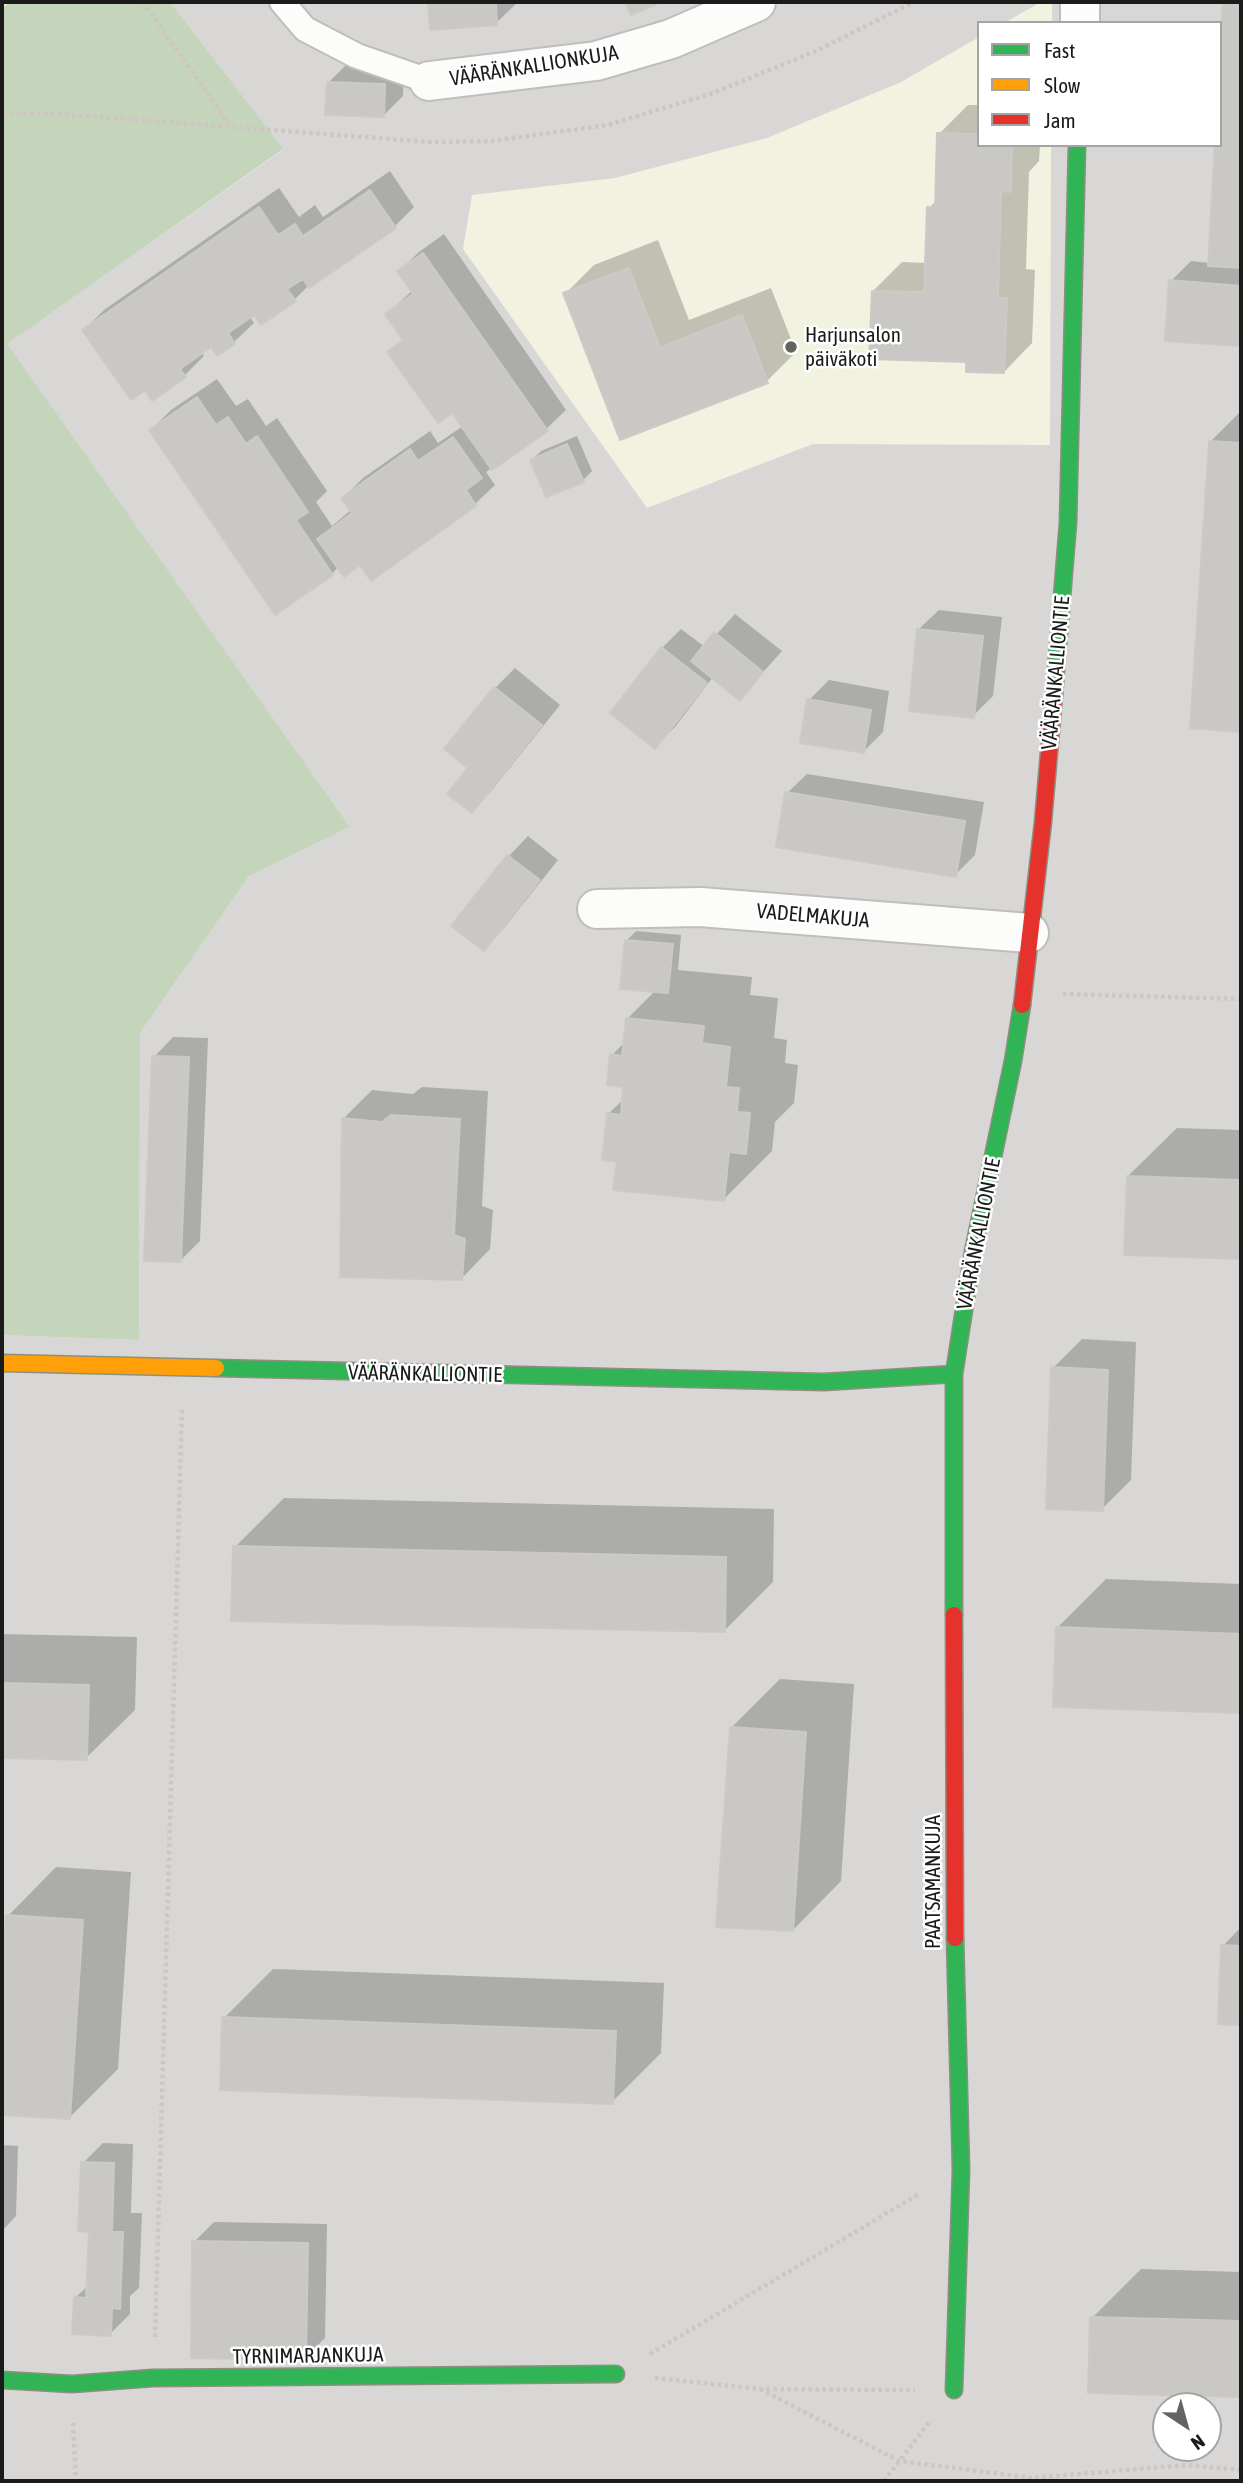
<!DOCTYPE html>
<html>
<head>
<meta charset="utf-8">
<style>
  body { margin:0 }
  #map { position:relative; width:1243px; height:2483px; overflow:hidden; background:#e9e8e4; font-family:"Asap Condensed",sans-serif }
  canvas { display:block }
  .frame { position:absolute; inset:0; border:4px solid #1b1b1b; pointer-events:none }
  .legend { position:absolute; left:977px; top:21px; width:245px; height:126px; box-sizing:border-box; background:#fff; border:2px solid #a4a4a4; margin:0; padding:9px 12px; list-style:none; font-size:21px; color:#1b1b1b }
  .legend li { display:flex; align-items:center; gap:14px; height:35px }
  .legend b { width:35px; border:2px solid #a4a4a4 }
  .north { position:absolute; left:1152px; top:2392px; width:70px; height:70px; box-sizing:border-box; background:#fff; border:2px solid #a4a4a4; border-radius:50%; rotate:144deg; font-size:19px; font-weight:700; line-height:28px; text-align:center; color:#1b1b1b }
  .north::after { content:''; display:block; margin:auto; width:24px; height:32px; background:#636361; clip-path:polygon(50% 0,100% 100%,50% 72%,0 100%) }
</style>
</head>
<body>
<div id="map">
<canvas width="1243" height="2483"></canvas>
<div class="frame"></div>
<ul class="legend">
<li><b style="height:9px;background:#30b455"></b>Fast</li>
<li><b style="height:9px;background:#ff9f0a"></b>Slow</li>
<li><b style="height:9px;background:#e5322d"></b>Jam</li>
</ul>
<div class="north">N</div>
</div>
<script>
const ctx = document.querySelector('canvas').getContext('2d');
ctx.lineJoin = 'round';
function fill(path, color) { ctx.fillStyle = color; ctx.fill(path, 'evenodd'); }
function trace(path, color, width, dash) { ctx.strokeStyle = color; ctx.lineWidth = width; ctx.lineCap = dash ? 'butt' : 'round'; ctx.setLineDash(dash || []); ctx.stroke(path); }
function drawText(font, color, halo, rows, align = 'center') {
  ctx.font = font + ' "Asap Condensed",sans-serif'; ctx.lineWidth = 5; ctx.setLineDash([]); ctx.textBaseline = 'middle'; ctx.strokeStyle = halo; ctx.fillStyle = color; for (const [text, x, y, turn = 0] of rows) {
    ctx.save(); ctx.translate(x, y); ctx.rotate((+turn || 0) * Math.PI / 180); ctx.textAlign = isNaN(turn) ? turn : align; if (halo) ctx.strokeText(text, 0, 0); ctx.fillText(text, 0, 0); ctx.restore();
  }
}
fill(new Path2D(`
  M 170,2 L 1241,2 L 1241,2481 L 2,2481 L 2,1335 L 139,1340 L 140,1033 L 249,876 L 350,827 L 6,344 L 283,150 ZM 979,23 L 1220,23 L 1220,145 L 979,145 ZM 1166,2406 L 1208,2406 L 1208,2448 L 1166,2448 Z`), '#d8d7d5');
fill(new Path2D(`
  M 1041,2 L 1052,2 L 1052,23 L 1004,23 Z
  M 979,37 L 979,145 L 1051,145 L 1050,445 L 813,444 L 647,508 L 463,249 L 472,195 L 615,178 L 767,138 L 901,82 Z`), '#f1f2e0');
fill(new Path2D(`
  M 10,2 L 170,2 L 283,149 L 7,344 L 350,827 L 249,876 L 140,1033 L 139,1340 L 2,1335 L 2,9 Z`), '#c4d5bc');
fill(new Path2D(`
  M 430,2 L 518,2 L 496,23 L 432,28 Z
  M 1225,2 L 1241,2 L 1241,344 L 1167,339 L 1171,281 L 1191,261 L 1210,263 L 1220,145 L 1220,85 Z
  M 348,63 L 404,65 L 403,96 L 384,115 L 329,82 Z
  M 968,105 L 979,105 L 979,145 L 1040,145 L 1039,161 L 1029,172 L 1026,269 L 1035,270 L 1032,343 L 1004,372 L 968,361 L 873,291 L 902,262 L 927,263 L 929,208 L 937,200 L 939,134 Z
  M 390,171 L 414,207 L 395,226 L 309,285 L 295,299 L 250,317 L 254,323 L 234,342 L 218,354 L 211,344 L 201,352 L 204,356 L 184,376 L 145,387 L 84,330 L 104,310 L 279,188 L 299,217 L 315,205 L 323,217 Z
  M 444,234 L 566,410 L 546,429 L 486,472 L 495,485 L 475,504 L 371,578 L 360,563 L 339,566 L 332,574 L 151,430 L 171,410 L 217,379 L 236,406 L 248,399 L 266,426 L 277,418 L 327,491 L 316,502 L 332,526 L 351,510 L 343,498 L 363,478 L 430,431 L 438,443 L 463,426 L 452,410 L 390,352 L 404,338 L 387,314 L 413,290 L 399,271 L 419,252 Z
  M 658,240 L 689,320 L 771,288 L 796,352 L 767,381 L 621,438 L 565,294 L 594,265 Z
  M 1241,411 L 1241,730 L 1192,727 L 1210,442 Z
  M 577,436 L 592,471 L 583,480 L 532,460 L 541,451 Z
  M 939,610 L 1002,617 L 993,696 L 973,716 L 919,629 Z
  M 735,614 L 782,651 L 740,698 L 713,677 L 675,727 L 655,746 L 662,648 L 681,629 L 705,647 Z
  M 515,668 L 560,705 L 491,791 L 472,811 L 471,768 L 447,748 L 495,688 Z
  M 829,680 L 889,691 L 883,732 L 863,752 L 809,700 Z
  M 807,774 L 984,802 L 975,855 L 955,875 L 787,793 Z
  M 528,836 L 558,860 L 503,929 L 484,949 L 454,926 L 509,856 Z
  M 636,931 L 681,935 L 678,970 L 752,977 L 750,995 L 778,998 L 774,1038 L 787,1040 L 785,1063 L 798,1065 L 794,1103 L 775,1122 L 772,1151 L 723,1200 L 618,1160 L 608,1114 L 624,1099 L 625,1085 L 612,1055 L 626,1041 L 628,1018 L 656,990 L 627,940 Z
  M 173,1037 L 208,1038 L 200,1241 L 181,1260 L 154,1057 Z
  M 422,1087 L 488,1091 L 482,1206 L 493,1210 L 490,1249 L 462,1278 L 343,1119 L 372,1090 L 413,1094 Z
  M 1177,1128 L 1241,1130 L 1241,1258 L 1125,1253 L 1128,1176 Z
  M 1082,1339 L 1136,1342 L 1131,1480 L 1102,1509 L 1053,1368 Z
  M 284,1498 L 774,1509 L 773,1582 L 724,1631 L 235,1547 Z
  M 1106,1579 L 1241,1584 L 1241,1712 L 1055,1705 L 1057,1628 Z
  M 2,1634 L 137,1637 L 135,1710 L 86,1758 L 2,1756 Z
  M 780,1679 L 854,1684 L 841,1881 L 793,1930 L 731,1728 Z
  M 56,1867 L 131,1872 L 118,2069 L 69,2118 L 2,2114 L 2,2006 L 8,1916 Z
  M 1241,1927 L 1241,2023 L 1220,2023 L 1223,1946 Z
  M 273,1969 L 664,1983 L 661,2053 L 612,2102 L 224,2018 Z
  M 103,2143 L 133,2144 L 131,2213 L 142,2213 L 139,2288 L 130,2296 L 130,2314 L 110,2334 L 75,2298 L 89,2285 L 91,2230 L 83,2163 Z
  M 2,2145 L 18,2146 L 16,2216 L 2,2231 Z
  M 214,2222 L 327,2224 L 325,2338 L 305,2358 L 194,2242 Z
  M 1141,2269 L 1241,2272 L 1241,2395 L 1089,2391 L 1092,2318 Z`), '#0003');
const building = new Path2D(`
  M 428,2 L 496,2 L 497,25 L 430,30 Z
  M 625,2 L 661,2 L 631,15 Z
  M 1223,2 L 1241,2 L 1241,268 L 1208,266 L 1215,145 L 1220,145 L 1220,55 Z
  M 327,82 L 385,84 L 384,117 L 325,115 Z
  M 937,133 L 979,134 L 979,145 L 1012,145 L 1011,192 L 1001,191 L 998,298 L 1007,298 L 1004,373 L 966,372 L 966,362 L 869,359 L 872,291 L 924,292 L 927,207 L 935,208 Z
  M 370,190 L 396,228 L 309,288 L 303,279 L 287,289 L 296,301 L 261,325 L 254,315 L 228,333 L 235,344 L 217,356 L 211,347 L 180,369 L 186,377 L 152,401 L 145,390 L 131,400 L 82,330 L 259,207 L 278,235 L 295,224 L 303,236 Z
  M 423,253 L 548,431 L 492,470 L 452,413 L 438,423 L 387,352 L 403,340 L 385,314 L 413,294 L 397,271 Z
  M 629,268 L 660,348 L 742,315 L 768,383 L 620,440 L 563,293 Z
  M 1169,280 L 1241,286 L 1241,346 L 1165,341 Z
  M 197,397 L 216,425 L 228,417 L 246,444 L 257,436 L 308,512 L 296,520 L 333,575 L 275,615 L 149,430 Z
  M 453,437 L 482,478 L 466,490 L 476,506 L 371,581 L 360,565 L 344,577 L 317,539 L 352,513 L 341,498 L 410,449 L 418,461 Z
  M 1209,441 L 1241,443 L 1241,732 L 1190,728 Z
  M 567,444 L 584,482 L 546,497 L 530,460 Z
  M 917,629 L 983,636 L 974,718 L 909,711 Z
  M 714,632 L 763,672 L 740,701 L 691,661 Z
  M 661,647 L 707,683 L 655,749 L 610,713 Z
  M 494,687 L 542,725 L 472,813 L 447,794 L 468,768 L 444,749 Z
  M 807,699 L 871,710 L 864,753 L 800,743 Z
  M 785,792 L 965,821 L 956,877 L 776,847 Z
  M 507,855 L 540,880 L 484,951 L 451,926 Z
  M 625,940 L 673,944 L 668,993 L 620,989 Z
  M 626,1018 L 704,1026 L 702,1043 L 730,1047 L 726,1087 L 739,1088 L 737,1112 L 750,1113 L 746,1154 L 729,1152 L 724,1201 L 613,1190 L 617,1162 L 602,1160 L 607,1113 L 621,1115 L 623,1087 L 607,1085 L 610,1054 L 622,1056 Z
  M 152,1056 L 189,1057 L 181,1262 L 144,1261 Z
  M 391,1115 L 460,1119 L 454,1235 L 465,1239 L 462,1280 L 340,1277 L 342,1118 L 382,1122 Z
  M 1127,1176 L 1241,1180 L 1241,1259 L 1124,1255 Z
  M 1051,1367 L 1108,1370 L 1103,1511 L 1046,1509 Z
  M 233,1546 L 726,1557 L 725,1632 L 231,1621 Z
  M 1056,1627 L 1241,1634 L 1241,1713 L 1053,1707 Z
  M 2,1683 L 89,1685 L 87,1760 L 2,1758 Z
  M 730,1727 L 806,1732 L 793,1931 L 716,1927 Z
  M 6,1915 L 83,1920 L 70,2119 L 2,2115 L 2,1979 Z
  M 1221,1945 L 1241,1946 L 1241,2025 L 1218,2024 Z
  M 222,2017 L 616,2031 L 613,2104 L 220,2090 Z
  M 81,2162 L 114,2163 L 112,2232 L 123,2232 L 120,2309 L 112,2308 L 111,2336 L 72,2334 L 74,2297 L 86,2298 L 89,2232 L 78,2231 Z
  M 192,2241 L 308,2243 L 306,2360 L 191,2358 Z
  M 1090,2317 L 1241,2321 L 1241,2397 L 1088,2393 Z`);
fill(building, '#cac8c5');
trace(building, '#cccac6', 2);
const lane = new Path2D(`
  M 282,2 L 305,29 L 357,56 L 429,81`);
const street = new Path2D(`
  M 1080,23 L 1080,2
  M 429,81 L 596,61 L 671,39 L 756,2
  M 597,909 L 700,907 L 1029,933`);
const fast = new Path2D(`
  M 1054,695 L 1068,523 L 1077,145
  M 216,1368 L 824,1382 L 954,1374
  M 954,1615 L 954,1374 L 973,1252 L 1013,1061 L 1022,1005
  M 2,2380 L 72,2384 L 153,2378 L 616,2374
  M 954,2390 L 961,2170 L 955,1938`);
const slow = new Path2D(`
  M 2,1363 L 216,1368`);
const jam = new Path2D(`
  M 1022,1005 L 1043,822 L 1054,695
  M 954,1615 L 955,1938`);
trace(lane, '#bfbebc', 28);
trace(street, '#bfbebc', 42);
trace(fast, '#8e907f', 19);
trace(slow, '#8e907f', 19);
trace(jam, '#8e907f', 19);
trace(new Path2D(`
  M 143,2 L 231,127
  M 2,113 L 59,114 L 431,142 L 492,141 L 608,125 L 713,93 L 816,51 L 914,2
  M 1063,994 L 1241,999
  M 155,2337 L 182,1408
  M 650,2354 L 919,2194
  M 655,2378 L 760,2389 L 915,2390
  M 760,2389 L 899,2461 L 1032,2478 L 1186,2465 L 1241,2470
  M 73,2423 L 76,2481
  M 884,2481 L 930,2421`), '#cfc5c2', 4.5, [3.5, 3.5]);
trace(lane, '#fcfcfb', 24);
trace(street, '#fcfcfb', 38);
trace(fast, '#30b455', 16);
trace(slow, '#ff9f0a', 16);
trace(jam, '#e5322d', 16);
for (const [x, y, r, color] of [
  [791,347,7,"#636361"]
]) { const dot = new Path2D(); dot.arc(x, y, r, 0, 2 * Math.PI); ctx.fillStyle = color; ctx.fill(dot); trace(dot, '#fff', 2.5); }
drawText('21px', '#1b1b1b', '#fff', [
  ["VÄÄRÄNKALLIONKUJA",534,66,-9],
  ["VÄÄRÄNKALLIONTIE",1056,673,-85],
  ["VADELMAKUJA",813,916,5],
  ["VÄÄRÄNKALLIONTIE",979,1234,-79],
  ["VÄÄRÄNKALLIONTIE",425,1374,1],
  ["PAATSAMANKUJA",933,1882,-90],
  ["TYRNIMARJANKUJA",308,2356,-1]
]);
drawText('21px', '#1b1b1b', '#fff', [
  ["Harjunsalon",805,335],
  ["päiväkoti",805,359]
], 'left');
</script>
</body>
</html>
